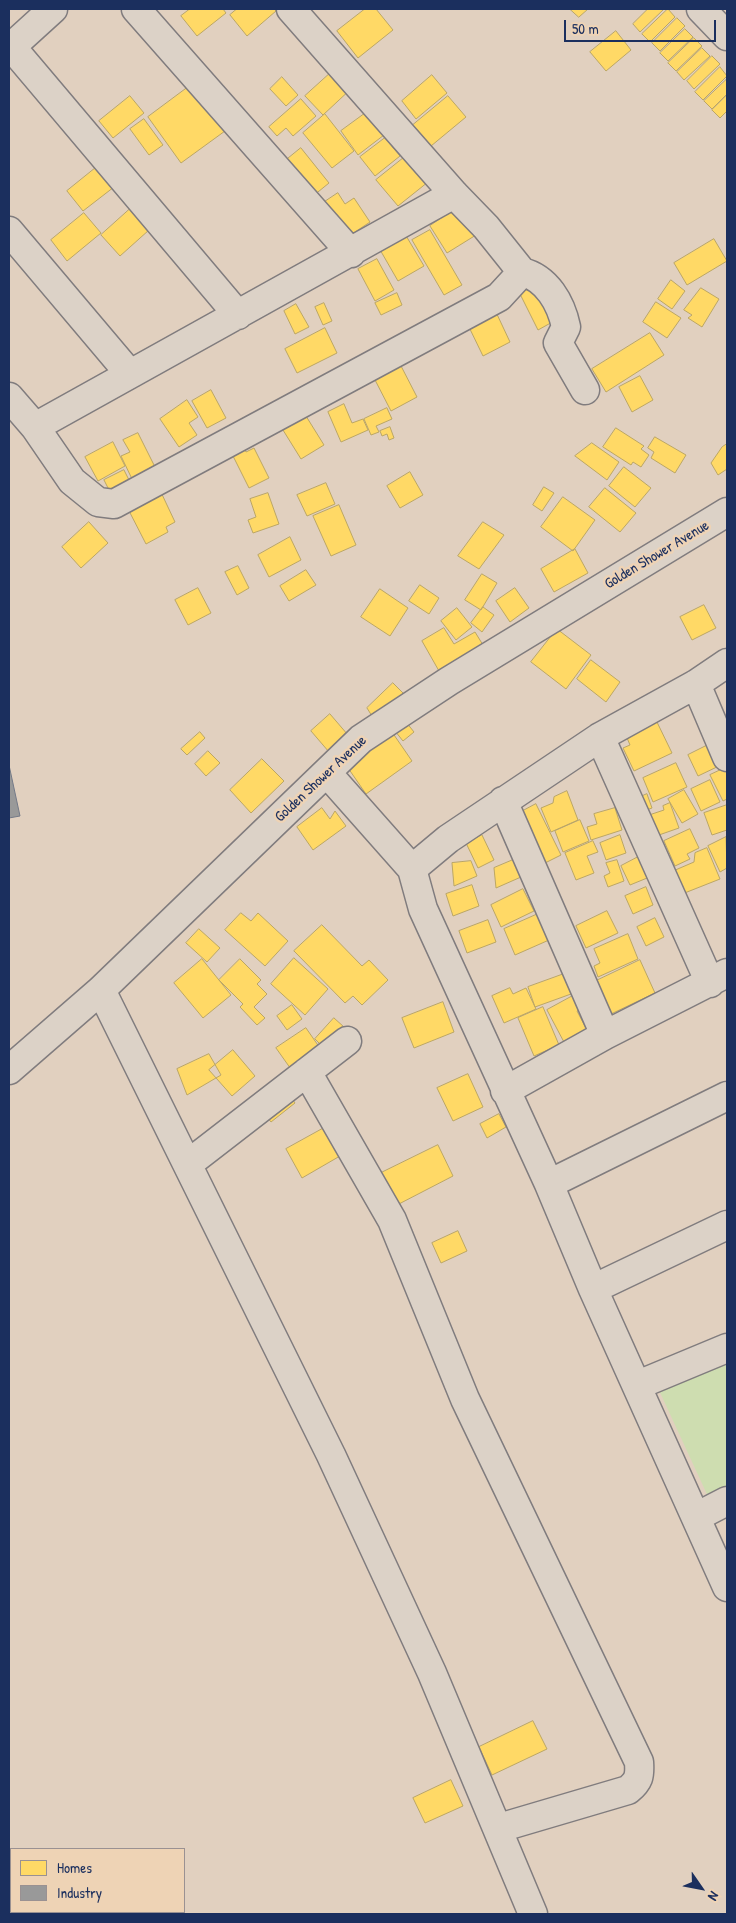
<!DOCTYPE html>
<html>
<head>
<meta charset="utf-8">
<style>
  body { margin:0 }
  #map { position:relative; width:736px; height:1923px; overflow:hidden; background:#e1d0bf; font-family:"Patrick Hand",sans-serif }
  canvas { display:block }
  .frame { position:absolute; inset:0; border:10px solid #1b2f5e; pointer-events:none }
  .legend { position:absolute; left:10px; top:1848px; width:175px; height:65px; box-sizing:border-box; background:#eed3b5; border:1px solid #9a9192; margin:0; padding:6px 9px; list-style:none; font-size:15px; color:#1b2f5e }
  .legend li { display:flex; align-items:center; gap:10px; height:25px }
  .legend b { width:25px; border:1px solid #9a9192 }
  .north { position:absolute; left:676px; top:1863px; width:50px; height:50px; -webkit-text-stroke:4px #eed3b5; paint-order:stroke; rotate:123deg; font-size:14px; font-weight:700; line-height:20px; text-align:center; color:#1b2f5e }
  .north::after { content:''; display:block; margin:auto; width:18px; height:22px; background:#1b2f5e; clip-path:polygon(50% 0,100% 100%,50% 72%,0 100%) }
  .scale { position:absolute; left:564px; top:20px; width:152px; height:22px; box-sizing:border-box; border:2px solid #1b2f5e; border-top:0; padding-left:6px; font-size:15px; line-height:18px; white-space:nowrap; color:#1b2f5e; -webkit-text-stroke:4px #eed3b5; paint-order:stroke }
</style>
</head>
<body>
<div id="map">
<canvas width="736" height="1923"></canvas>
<div class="frame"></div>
<ul class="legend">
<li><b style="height:14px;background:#ffd966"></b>Homes</li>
<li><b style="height:14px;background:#999"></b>Industry</li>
</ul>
<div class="north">N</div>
<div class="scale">50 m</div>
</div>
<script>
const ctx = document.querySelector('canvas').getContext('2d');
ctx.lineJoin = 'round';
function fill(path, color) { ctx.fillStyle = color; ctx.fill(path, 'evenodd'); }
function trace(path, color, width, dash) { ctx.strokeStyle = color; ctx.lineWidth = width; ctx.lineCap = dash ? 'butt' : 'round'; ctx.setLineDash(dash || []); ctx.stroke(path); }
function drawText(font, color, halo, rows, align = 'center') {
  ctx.font = font + ' "Patrick Hand",sans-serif'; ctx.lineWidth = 5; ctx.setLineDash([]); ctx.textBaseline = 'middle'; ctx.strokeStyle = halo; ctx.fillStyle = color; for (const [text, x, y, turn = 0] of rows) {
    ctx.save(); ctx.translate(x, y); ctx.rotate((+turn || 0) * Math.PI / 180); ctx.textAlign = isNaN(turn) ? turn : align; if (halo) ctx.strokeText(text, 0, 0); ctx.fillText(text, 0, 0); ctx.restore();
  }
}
fill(new Path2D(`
  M 727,1357 L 727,1495 L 711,1503 L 658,1388 Z`), '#ceddb0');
const homes = new Path2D(`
  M 190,9 L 223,9 L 226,13 L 197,36 L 181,16 Z
  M 237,9 L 274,9 L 276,11 L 247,36 L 230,15 Z
  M 365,9 L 376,9 L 393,30 L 358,58 L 337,31 Z
  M 570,9 L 588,9 L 579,17 Z
  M 648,9 L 664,9 L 640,32 L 633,24 Z
  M 668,9 L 675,17 L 650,42 L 642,34 Z
  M 677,18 L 685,26 L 660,51 L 652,43 Z
  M 685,29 L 693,37 L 668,61 L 660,53 Z
  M 616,31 L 631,50 L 606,71 L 590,52 Z
  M 694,38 L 702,46 L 676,71 L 668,63 Z
  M 702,48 L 710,56 L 684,80 L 677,72 Z
  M 712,56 L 720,64 L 694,89 L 687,81 Z
  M 720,67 L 727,76 L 703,100 L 695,92 Z
  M 336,68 L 353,87 L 323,115 L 305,96 Z
  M 432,75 L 447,93 L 416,119 L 402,101 Z
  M 282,77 L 298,95 L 286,106 L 270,89 Z
  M 727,79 L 727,94 L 712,109 L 704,101 Z
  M 191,85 L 225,131 L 181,163 L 148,117 Z
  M 727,95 L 727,111 L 720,118 L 712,110 Z
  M 130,96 L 144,113 L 113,138 L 99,121 Z
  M 448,96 L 466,117 L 431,146 L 413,125 Z
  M 301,99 L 316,116 L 293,136 L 286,128 L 277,136 L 269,127 Z
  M 367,112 L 384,135 L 358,155 L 341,131 Z
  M 325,114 L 354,151 L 332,168 L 303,133 Z
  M 144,119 L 163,145 L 149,155 L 130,129 Z
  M 385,138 L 400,156 L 375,176 L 360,157 Z
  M 301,148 L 329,183 L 313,196 L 285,161 Z
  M 406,156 L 428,182 L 398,206 L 376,180 Z
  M 98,166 L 114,187 L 83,211 L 67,191 Z
  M 338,193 L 345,204 L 354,198 L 370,222 L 346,238 L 323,203 Z
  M 458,207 L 476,235 L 447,253 L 430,226 Z
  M 130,209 L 149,230 L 120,256 L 101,235 Z
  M 84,213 L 101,233 L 67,261 L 51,240 Z
  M 430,230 L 462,285 L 444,295 L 412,240 Z
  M 405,234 L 424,266 L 398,281 L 379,248 Z
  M 714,239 L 727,261 L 687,285 L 674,263 Z
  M 377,259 L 394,290 L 375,301 L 358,269 Z
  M 671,280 L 685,291 L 672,309 L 658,299 Z
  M 537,281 L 556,320 L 538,330 L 518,290 Z
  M 701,288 L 719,299 L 702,327 L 688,318 L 692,315 L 684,310 Z
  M 397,293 L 402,305 L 381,315 L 375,303 Z
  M 656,302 L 681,318 L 667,338 L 643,322 Z
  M 324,303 L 332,321 L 323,325 L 315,307 Z
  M 296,304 L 309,327 L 295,334 L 284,311 Z
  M 495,310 L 510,342 L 483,356 L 467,323 Z
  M 325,328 L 337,353 L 297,373 L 285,349 Z
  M 650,333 L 664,355 L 606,392 L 592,369 Z
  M 400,364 L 417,397 L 391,411 L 374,378 Z
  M 640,376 L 653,400 L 632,412 L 619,387 Z
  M 211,390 L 226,418 L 207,428 L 192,401 Z
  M 187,400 L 198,417 L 189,423 L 197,435 L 179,447 L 160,419 Z
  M 344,404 L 352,423 L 363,419 L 368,430 L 341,442 L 328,412 Z
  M 301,408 L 324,445 L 301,459 L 278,422 Z
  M 387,408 L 392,419 L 376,426 L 379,432 L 371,435 L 364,419 Z
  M 390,427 L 394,438 L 389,440 L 387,434 L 382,436 L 380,431 Z
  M 616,428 L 644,446 L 641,449 L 649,455 L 641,467 L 633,462 L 631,465 L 603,447 Z
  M 138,433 L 156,469 L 133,481 L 121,456 L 130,452 L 123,440 Z
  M 655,437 L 686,455 L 675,473 L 651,458 L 654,452 L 648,448 Z
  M 113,442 L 125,466 L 98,481 L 85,457 Z
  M 592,443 L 619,462 L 607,480 L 575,456 Z
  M 727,444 L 727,469 L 718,475 L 711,463 L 722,447 Z
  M 243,446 L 246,452 L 254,448 L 269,478 L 249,488 L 231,452 Z
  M 624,467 L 651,488 L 635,507 L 609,486 Z
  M 124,470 L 130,482 L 110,492 L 104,480 Z
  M 410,472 L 423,495 L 400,508 L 387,486 Z
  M 326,483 L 335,504 L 307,516 L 297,495 Z
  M 544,487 L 554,493 L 542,511 L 533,505 Z
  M 159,488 L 175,522 L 166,527 L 168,532 L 146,544 L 126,505 Z
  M 605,488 L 636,513 L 620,532 L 589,507 Z
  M 268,493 L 279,524 L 253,533 L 248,520 L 256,517 L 250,499 Z
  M 563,497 L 595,520 L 573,551 L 541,527 Z
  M 339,505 L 356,545 L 331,556 L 313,516 Z
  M 89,522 L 108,543 L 81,568 L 62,547 Z
  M 483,522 L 504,535 L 479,569 L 458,556 Z
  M 290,537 L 301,560 L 269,577 L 258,555 Z
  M 575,549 L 588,573 L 554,592 L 541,569 Z
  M 238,566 L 249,588 L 237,595 L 225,572 Z
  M 306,570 L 316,585 L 289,601 L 280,586 Z
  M 482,574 L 497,583 L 481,610 L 465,600 Z
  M 420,585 L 439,598 L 429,614 L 409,601 Z
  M 198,588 L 211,613 L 188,625 L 175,600 Z
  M 515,588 L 529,608 L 510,622 L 496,601 Z
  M 380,589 L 408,608 L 390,636 L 361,617 Z
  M 704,605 L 716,628 L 692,640 L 680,617 Z
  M 483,607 L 494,615 L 482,632 L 471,623 Z
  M 457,608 L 472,627 L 456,640 L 441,621 Z
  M 444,628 L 454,644 L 475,632 L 483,645 L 439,671 L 422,641 Z
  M 557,629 L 591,655 L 566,689 L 531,662 Z
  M 591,660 L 620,682 L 606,702 L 577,679 Z
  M 393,683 L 403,693 L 375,721 L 367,708 Z
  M 330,714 L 348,735 L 329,752 L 311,731 Z
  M 655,718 L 672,753 L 634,771 L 623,748 L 630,745 L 625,733 Z
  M 406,722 L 414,732 L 403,741 L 395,731 Z
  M 200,732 L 205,738 L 187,755 L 181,749 Z
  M 392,732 L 412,761 L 366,794 L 346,765 Z
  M 712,743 L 721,765 L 698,776 L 688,755 Z
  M 208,751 L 220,763 L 206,776 L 195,764 Z
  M 262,759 L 284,781 L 251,813 L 230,790 Z
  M 676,763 L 687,787 L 653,802 L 643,778 Z
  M 725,768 L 727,773 L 727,799 L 723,801 L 710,775 Z
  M 710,780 L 720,802 L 701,811 L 691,789 Z
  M 684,790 L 698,814 L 682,823 L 668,799 Z
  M 567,791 L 578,820 L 551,832 L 541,808 L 553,803 L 554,797 Z
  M 647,794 L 652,808 L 641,812 L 636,799 Z
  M 670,803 L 679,828 L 656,836 L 649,815 L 664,810 L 663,806 Z
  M 536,804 L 561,855 L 545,863 L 521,812 Z
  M 727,805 L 727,830 L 712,835 L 704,813 Z
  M 322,808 L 330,819 L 335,811 L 346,826 L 313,850 L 297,827 Z
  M 615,808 L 622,830 L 591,840 L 587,827 L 597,824 L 594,814 Z
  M 580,820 L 589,841 L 563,852 L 555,831 Z
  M 690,829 L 699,848 L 687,854 L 690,859 L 675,866 L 664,841 Z
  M 482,835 L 494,860 L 478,868 L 466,843 Z
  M 620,835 L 626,853 L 606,860 L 600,843 Z
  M 726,837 L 727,868 L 720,872 L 708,846 Z
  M 593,841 L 598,852 L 587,856 L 594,873 L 576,880 L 565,853 Z
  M 707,848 L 720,879 L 682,894 L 673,871 L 694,862 L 695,853 Z
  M 642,855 L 652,876 L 630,885 L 621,866 Z
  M 513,860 L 521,877 L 496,888 L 494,868 Z
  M 617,860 L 624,881 L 608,887 L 604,876 L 610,873 L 606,863 Z
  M 471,861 L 477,876 L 454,886 L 452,863 Z
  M 472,885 L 479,906 L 453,916 L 446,894 Z
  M 646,887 L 653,905 L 633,914 L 625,896 Z
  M 523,889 L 534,911 L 501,927 L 491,905 Z
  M 607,911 L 618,933 L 586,948 L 576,926 Z
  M 241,913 L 251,921 L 258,913 L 288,941 L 265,966 L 225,930 Z
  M 538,914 L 549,940 L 515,955 L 504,929 Z
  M 655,918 L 664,937 L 646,946 L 637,927 Z
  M 488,920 L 496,942 L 467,953 L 459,931 Z
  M 322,925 L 362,966 L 369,960 L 388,980 L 362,1005 L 353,996 L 345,1003 L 294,951 Z
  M 199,929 L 220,948 L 207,962 L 186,943 Z
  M 628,934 L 638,959 L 598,977 L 594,966 L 600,963 L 594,949 Z
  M 294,958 L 328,989 L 305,1015 L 271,984 Z
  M 202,959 L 231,995 L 203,1018 L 174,983 Z
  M 240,959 L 261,980 L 257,984 L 267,994 L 254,1007 L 265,1018 L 257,1025 L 240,1007 L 243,1004 L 219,980 Z
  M 640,960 L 655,993 L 611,1014 L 596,981 Z
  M 564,974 L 571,994 L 535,1007 L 528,987 Z
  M 510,988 L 513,994 L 526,988 L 536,1009 L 504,1023 L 492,996 Z
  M 580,992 L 587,1005 L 577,1011 L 588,1032 L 565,1044 L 547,1010 Z
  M 443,1002 L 454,1032 L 414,1048 L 402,1018 Z
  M 292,1005 L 302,1019 L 287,1030 L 277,1016 Z
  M 543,1007 L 559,1045 L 534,1056 L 518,1018 Z
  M 334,1018 L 344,1027 L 324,1048 L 315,1039 Z
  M 306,1028 L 322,1051 L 293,1072 L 276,1048 Z
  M 233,1050 L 255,1076 L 232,1096 L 209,1070 Z
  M 209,1054 L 221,1075 L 187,1095 L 177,1069 Z
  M 468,1074 L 483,1107 L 453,1121 L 437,1088 Z
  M 287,1092 L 295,1103 L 271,1122 L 263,1112 Z
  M 499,1114 L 506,1127 L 487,1138 L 480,1124 Z
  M 324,1128 L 340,1156 L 302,1178 L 286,1149 Z
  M 438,1145 L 453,1176 L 395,1206 L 379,1174 Z
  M 458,1231 L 467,1251 L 441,1263 L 432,1243 Z
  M 533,1721 L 547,1749 L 492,1775 L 479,1747 Z
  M 451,1780 L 463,1806 L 425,1823 L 413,1798 Z`);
fill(homes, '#ffd966');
trace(homes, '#bba664', 1);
const industry = new Path2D(`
  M 9,765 L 20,816 L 9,818 Z`);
fill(industry, '#999');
trace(industry, '#737987', 1);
const minor = new Path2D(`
  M 136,9 L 351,253
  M 701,9 L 727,36
  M 9,44 L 238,315
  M 9,49 L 53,9
  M 9,231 L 129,373
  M 522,272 C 547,278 561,303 566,327 L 558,343 L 585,390
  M 9,397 L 35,427 L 72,481 L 98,502 L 114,504 L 499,297 L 522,272 L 486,227 L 454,194 L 291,9
  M 35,427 L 454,194
  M 696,684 L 727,757
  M 600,737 L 710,983
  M 327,773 L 412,869 L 423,909 L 549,1184 L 593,1289 L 727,1587
  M 503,801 L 605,1035
  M 412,869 L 448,839 L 600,737 L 696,684 L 727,663
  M 101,990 L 331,1455 L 432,1673 L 533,1914
  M 9,1070 L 101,990 L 361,739 L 449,681 L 727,512
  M 307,1072 L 392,1220 L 465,1399 L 639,1762 C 640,1776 639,1781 628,1790 L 499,1828
  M 505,1091 L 605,1035 L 727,973
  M 188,1164 L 347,1041
  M 549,1184 L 727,1096
  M 593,1289 L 727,1225
  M 638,1385 L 727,1348
  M 696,1517 L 727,1501`);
trace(minor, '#807c7e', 31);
trace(minor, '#dcd2c7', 28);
drawText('15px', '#1b2f5e', '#eed3b5', [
  ["Golden Shower Avenue",657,555,-31],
  ["Golden Shower Avenue",321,779,-43]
]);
</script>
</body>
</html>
